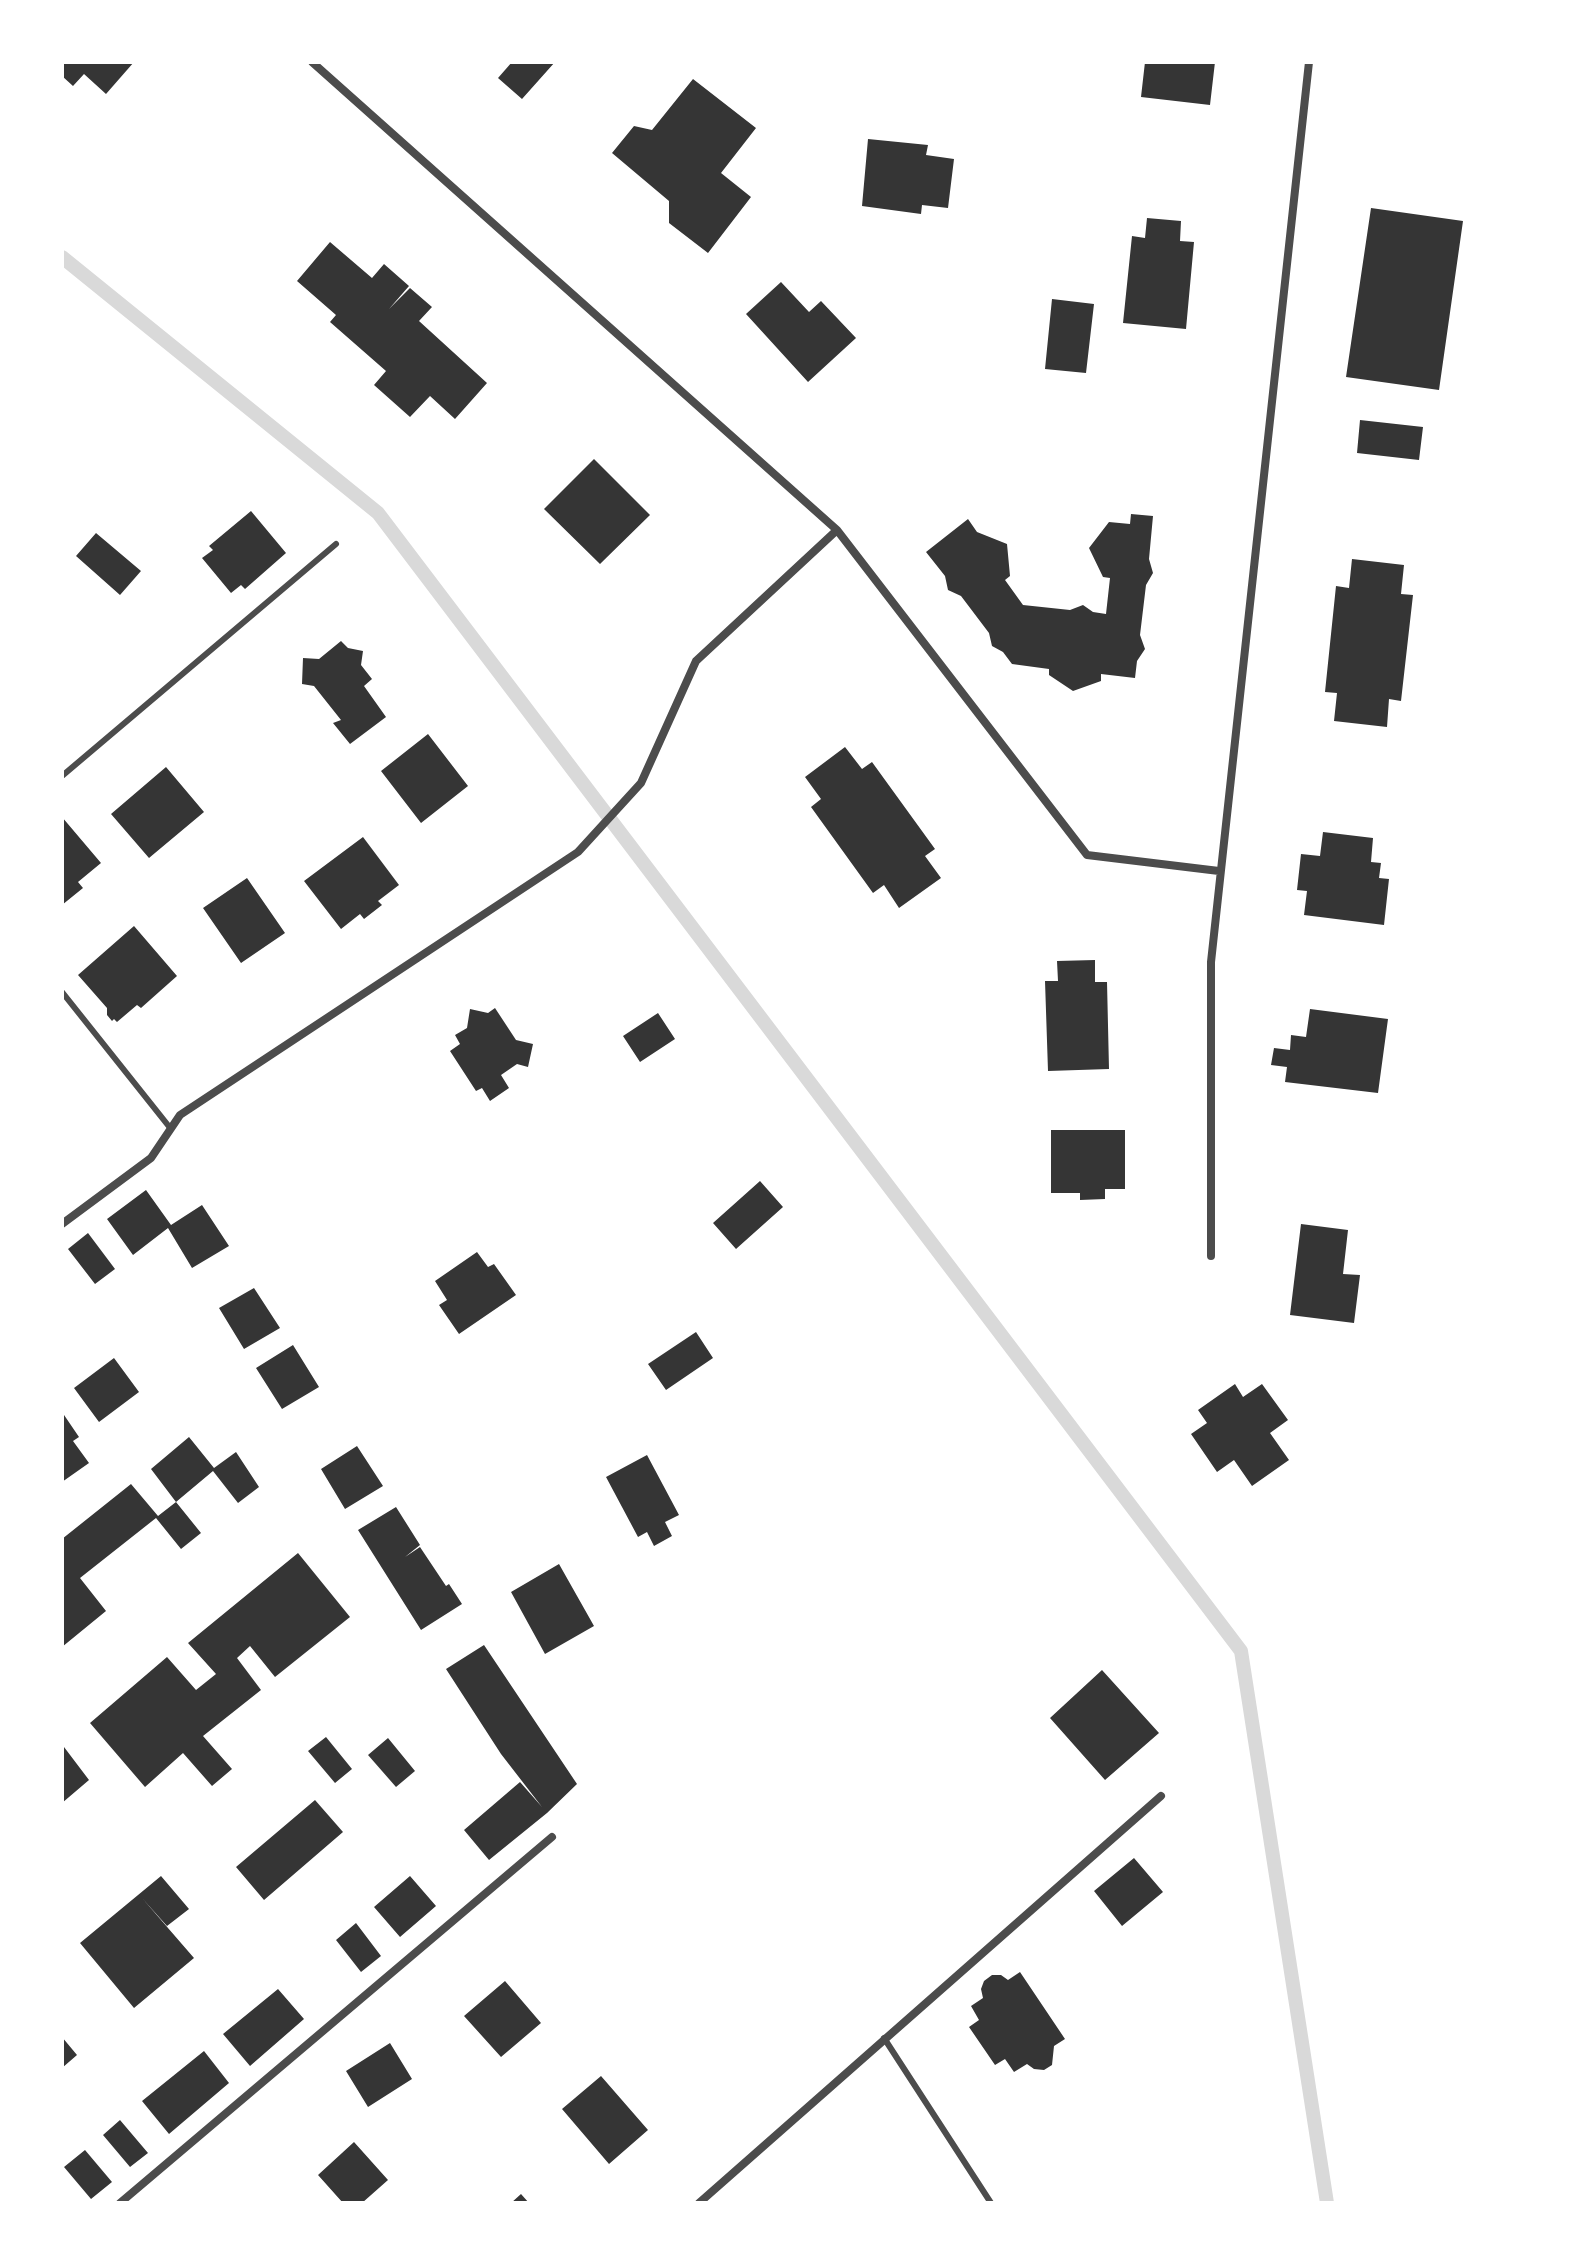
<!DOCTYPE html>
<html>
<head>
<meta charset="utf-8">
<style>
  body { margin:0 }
  #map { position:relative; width:1587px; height:2265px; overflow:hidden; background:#fff; font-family:"PT Serif",serif }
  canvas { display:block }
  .frame { position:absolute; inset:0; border:64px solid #fff; pointer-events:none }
</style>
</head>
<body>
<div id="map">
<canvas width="1587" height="2265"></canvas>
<div class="frame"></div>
</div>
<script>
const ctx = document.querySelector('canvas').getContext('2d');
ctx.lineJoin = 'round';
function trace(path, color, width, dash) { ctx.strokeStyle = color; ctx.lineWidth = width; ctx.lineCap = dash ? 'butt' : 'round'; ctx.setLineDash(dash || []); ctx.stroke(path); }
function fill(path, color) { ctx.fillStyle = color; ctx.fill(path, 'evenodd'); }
trace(new Path2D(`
  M 62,257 L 378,513 L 1241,1651 L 1327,2203`), '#d9d9d9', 14);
fill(new Path2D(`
  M 62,62 L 134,62 L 106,94 L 84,74 L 73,86 L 62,76 Z
  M 512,62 L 555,62 L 522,99 L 498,78 Z
  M 1145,62 L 1215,62 L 1210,105 L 1141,97 Z
  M 693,79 L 756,128 L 721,173 L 751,197 L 708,253 L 669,223 L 669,201 L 612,153 L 634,126 L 652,130 Z
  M 868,139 L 928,145 L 926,155 L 954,159 L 948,208 L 922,205 L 921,214 L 862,206 Z
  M 1371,208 L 1463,221 L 1439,390 L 1346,377 Z
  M 1147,218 L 1181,221 L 1180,241 L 1194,242 L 1186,329 L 1123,323 L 1132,236 L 1145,238 Z
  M 330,242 L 372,278 L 384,264 L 409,286 L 389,309 L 410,288 L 432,307 L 419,321 L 487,383 L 455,419 L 430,396 L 410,417 L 374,385 L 386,371 L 330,322 L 336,315 L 297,281 Z
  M 781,282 L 809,312 L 821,301 L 856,338 L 808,382 L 746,314 Z
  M 1052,299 L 1094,304 L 1086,373 L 1045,369 Z
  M 1360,420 L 1423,427 L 1419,460 L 1357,453 Z
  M 594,459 L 650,515 L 600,564 L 544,509 Z
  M 251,511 L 286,553 L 245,589 L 241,585 L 231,593 L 202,558 L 213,550 L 209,546 Z
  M 1131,514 L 1153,516 L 1149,559 L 1153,573 L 1146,585 L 1140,635 L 1145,649 L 1137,661 L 1135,678 L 1101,674 L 1101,681 L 1073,691 L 1049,675 L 1049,669 L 1012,664 L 1003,652 L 992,646 L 989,633 L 961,596 L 948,590 L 945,576 L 926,552 L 968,519 L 977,532 L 1007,544 L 1010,576 L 1005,580 L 1023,605 L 1070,610 L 1083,605 L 1093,612 L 1106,614 L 1110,578 L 1103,577 L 1089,548 L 1109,522 L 1130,524 Z
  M 96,533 L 141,571 L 120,595 L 76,556 Z
  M 1352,559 L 1404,565 L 1401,594 L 1413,595 L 1401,701 L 1389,699 L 1387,727 L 1334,721 L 1337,693 L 1325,692 L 1336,586 L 1349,588 Z
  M 341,641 L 348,648 L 363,651 L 361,665 L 372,679 L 364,686 L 386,717 L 350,744 L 333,723 L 341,720 L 314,686 L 302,684 L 303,658 L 319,659 Z
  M 428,734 L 468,786 L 421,823 L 381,771 Z
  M 845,747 L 862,769 L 872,762 L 935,849 L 925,856 L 941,878 L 899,908 L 884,885 L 873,893 L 811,807 L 821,799 L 805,777 Z
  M 166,767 L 204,812 L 149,858 L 111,814 Z
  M 62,817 L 101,863 L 78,882 L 83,888 L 62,905 Z
  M 1323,832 L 1373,838 L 1371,862 L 1381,863 L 1379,878 L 1389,879 L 1384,925 L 1304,915 L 1307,891 L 1297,890 L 1301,854 L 1320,856 Z
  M 363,837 L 399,885 L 378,901 L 382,905 L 364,919 L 360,914 L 341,929 L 304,881 Z
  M 247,878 L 285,933 L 241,963 L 203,908 Z
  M 134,926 L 177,976 L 141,1008 L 137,1005 L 117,1022 L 114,1019 L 112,1021 L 107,1015 L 107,1008 L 78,975 Z
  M 1095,960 L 1095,982 L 1107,982 L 1109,1069 L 1048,1071 L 1045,981 L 1058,981 L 1057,961 Z
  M 495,1008 L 516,1040 L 533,1044 L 528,1067 L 517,1064 L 501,1075 L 509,1088 L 490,1101 L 482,1088 L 476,1091 L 450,1051 L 460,1044 L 455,1035 L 467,1028 L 470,1009 L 488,1013 Z
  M 1310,1009 L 1388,1019 L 1378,1093 L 1285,1082 L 1287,1067 L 1271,1065 L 1274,1048 L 1290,1050 L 1291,1035 L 1306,1037 Z
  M 658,1013 L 675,1039 L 640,1062 L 623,1036 Z
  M 1051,1130 L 1125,1130 L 1125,1189 L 1105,1189 L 1105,1199 L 1080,1200 L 1080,1193 L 1051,1193 Z
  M 760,1181 L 783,1207 L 736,1249 L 713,1223 Z
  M 146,1190 L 171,1225 L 202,1205 L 229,1246 L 192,1268 L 168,1228 L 133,1255 L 107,1219 Z
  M 1301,1224 L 1348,1230 L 1343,1274 L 1360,1275 L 1354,1323 L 1290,1315 Z
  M 88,1233 L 115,1269 L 95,1284 L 68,1249 Z
  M 477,1252 L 488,1267 L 494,1264 L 516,1295 L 459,1334 L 439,1305 L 447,1300 L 435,1281 Z
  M 254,1288 L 280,1328 L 244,1349 L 219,1308 Z
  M 696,1332 L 713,1358 L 666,1390 L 648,1364 Z
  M 293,1345 L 319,1387 L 282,1409 L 256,1368 Z
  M 114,1358 L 139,1392 L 99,1422 L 74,1388 Z
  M 1235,1384 L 1243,1397 L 1262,1384 L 1288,1420 L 1270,1433 L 1289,1460 L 1252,1486 L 1234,1460 L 1217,1472 L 1191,1434 L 1207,1423 L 1198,1410 Z
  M 62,1412 L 79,1437 L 73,1441 L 89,1463 L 62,1482 Z
  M 189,1437 L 214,1468 L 236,1452 L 259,1487 L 238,1503 L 213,1471 L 176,1502 L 201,1533 L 181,1549 L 156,1518 L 80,1578 L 106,1611 L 62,1647 L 62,1539 L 131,1484 L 158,1516 L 176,1502 L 151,1469 Z
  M 357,1446 L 383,1486 L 345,1509 L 321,1469 Z
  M 647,1455 L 679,1515 L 665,1522 L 672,1536 L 654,1546 L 647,1532 L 638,1537 L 606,1477 Z
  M 396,1507 L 420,1545 L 405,1557 L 420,1547 L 446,1586 L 449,1584 L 462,1604 L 421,1630 L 358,1530 Z
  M 298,1553 L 350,1617 L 275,1677 L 250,1646 L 237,1658 L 261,1690 L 203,1736 L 232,1769 L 212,1786 L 183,1753 L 145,1787 L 90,1723 L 167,1657 L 196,1690 L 216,1674 L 188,1643 Z
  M 559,1564 L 594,1626 L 545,1654 L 511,1592 Z
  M 484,1645 L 577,1784 L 547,1813 L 489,1860 L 464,1830 L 520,1782 L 542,1807 L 501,1754 L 446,1669 Z
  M 1102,1670 L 1159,1733 L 1105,1780 L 1050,1718 Z
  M 326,1737 L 352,1769 L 335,1783 L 308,1751 Z
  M 388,1738 L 415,1771 L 396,1787 L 368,1755 Z
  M 64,1747 L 89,1780 L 62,1803 L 62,1749 Z
  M 315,1800 L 343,1832 L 264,1900 L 236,1867 Z
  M 1134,1858 L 1163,1892 L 1122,1926 L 1094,1891 Z
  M 161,1876 L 189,1909 L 167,1926 L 142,1898 L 194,1958 L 134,2008 L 80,1943 Z
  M 410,1876 L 436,1906 L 400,1937 L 374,1907 Z
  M 356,1923 L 381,1956 L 361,1972 L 336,1940 Z
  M 1020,1972 L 1065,2039 L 1054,2046 L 1052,2065 L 1044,2070 L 1034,2069 L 1027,2064 L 1014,2072 L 1005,2059 L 995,2065 L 969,2027 L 979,2020 L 971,2006 L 983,1998 L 981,1989 L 984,1981 L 992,1975 L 1001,1975 L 1008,1980 Z
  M 505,1981 L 541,2023 L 501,2057 L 464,2016 Z
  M 278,1989 L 304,2019 L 250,2066 L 223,2034 Z
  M 62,2037 L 77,2055 L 62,2068 Z
  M 390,2043 L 412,2079 L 368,2107 L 346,2071 Z
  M 204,2051 L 229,2083 L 169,2134 L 142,2101 Z
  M 601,2076 L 648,2130 L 609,2164 L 562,2109 Z
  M 120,2120 L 148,2153 L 130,2167 L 103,2135 Z
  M 354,2142 L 388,2180 L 362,2203 L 343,2203 L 318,2175 Z
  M 85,2150 L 112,2182 L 91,2199 L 64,2167 Z
  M 521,2194 L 529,2203 L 511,2203 Z`), '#353535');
trace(new Path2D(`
  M 62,776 L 336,544
  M 62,992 L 171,1129
  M 884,2038 L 991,2203`), '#4c4c4c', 6);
trace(new Path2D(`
  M 837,530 L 1087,855 L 1219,871
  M 62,1224 L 151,1158 L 180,1115 L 578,852 L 641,783 L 696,661 L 837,530 L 312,62
  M 1211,1256 L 1211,962 L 1309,62
  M 120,2203 L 552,1837
  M 699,2203 L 1161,1796`), '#4c4c4c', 8);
</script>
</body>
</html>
